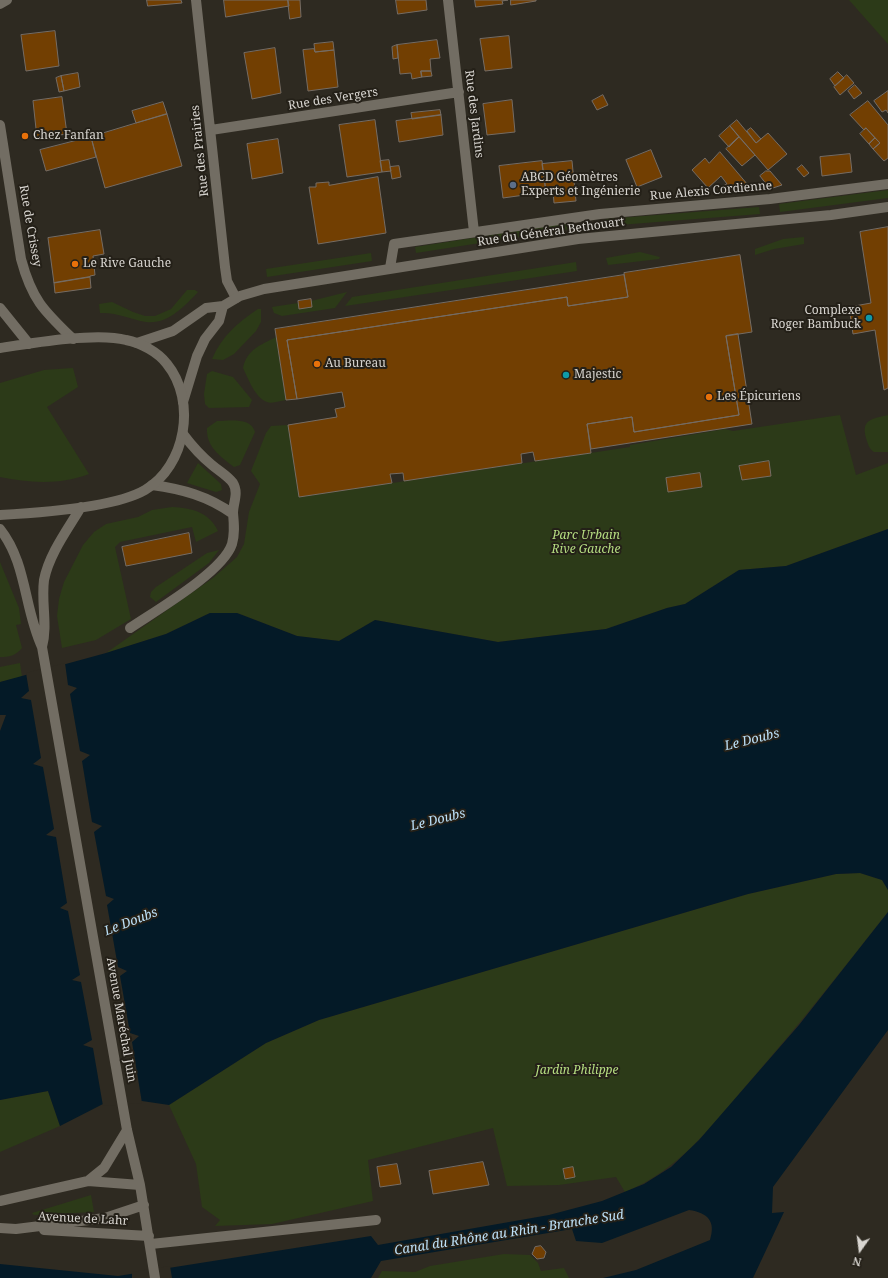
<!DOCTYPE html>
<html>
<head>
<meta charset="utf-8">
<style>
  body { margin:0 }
  #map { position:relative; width:888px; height:1278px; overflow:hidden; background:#2e2a21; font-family:"Noto Serif",serif }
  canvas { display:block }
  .north { position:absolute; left:840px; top:1230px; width:40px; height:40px; -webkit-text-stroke:3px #242018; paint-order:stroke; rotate:194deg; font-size:11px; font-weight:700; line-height:16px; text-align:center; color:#d8d5d0 }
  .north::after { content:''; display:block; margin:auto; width:14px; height:18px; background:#d8d5d0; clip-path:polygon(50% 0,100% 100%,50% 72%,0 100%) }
</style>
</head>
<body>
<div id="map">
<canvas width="888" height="1278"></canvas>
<div class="north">N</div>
</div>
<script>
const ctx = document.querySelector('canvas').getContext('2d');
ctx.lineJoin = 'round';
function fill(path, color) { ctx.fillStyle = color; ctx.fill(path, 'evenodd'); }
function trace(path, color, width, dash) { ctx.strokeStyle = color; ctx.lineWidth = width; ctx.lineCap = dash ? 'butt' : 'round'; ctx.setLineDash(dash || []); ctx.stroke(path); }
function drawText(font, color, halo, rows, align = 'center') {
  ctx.font = font + ' "Noto Serif",serif'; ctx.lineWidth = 4; ctx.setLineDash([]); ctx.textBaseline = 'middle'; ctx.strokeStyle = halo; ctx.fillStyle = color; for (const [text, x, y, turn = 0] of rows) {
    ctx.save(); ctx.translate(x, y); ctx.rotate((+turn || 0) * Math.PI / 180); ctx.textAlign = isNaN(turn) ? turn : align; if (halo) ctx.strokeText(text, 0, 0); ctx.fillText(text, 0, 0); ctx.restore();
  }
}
fill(new Path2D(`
  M 849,0 L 888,0 L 888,44 Z
  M 888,190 L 888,198 L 780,212 L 779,204 Z
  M 759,207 L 760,214 L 606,226 L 606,219 Z
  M 569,223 L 570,229 L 416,253 L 415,247 Z
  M 804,237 L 804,244 L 774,249 L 755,255 L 755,249 L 783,239 Z
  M 640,252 L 660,257 L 659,259 L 608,265 L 606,258 Z
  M 371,253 L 372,261 L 267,277 L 266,269 Z
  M 576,262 L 577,271 L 345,306 L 352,297 Z
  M 187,290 L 195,290 L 198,292 C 185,306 167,325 146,322 C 130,319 116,312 100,313 L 99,304 L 112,302 L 133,312 L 145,316 L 155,316 L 171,309 Z
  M 347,292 L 335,308 L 282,316 L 274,313 L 272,307 L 298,303 L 299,309 L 311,307 L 311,301 Z
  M 258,309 L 261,309 L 261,322 L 256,331 L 234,354 L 223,360 L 212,359 C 222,336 237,323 258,309 Z
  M 276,337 L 286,400 C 280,401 272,404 267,402 C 255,398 248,378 243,368 C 247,349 261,345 276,337 Z
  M 73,368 L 78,387 L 47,407 L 89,474 C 61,485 29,483 0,477 L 0,383 L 44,370 Z
  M 212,371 L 233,377 L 252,400 L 249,407 L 209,408 L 205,404 L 204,394 L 207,374 Z
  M 840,415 L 856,475 L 888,463 L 888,529 L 786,566 L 739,570 L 685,604 L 667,608 L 606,629 L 498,642 L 375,620 L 339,641 L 297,636 L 237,613 L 210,613 L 166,634 L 106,653 L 213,578 L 237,557 L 244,544 L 249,512 L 260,484 L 251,471 L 266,433 L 271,426 L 288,425 L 300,497 L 630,447 L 630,445 L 725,429 L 733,431 Z
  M 888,415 L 888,452 L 874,452 C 869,449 868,444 866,438 C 861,419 872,419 888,415 Z
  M 217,421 C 230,421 251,417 255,432 L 240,465 L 234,467 C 220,456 206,447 207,428 Z
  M 198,463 L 221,484 L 222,490 L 216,492 L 187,483 Z
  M 172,507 C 192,508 209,512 218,531 L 196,542 L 192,527 L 120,542 L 115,547 L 131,619 L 96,640 L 62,648 L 57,616 L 59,599 L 64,582 L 83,545 L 94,532 L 106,524 L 138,517 L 152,510 Z
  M 219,550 L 209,563 L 156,602 L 150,597 L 151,592 L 156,587 L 207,553 Z
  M 0,562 L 19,608 L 21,624 L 16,625 L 22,648 C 15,656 10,657 0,657 Z
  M 20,663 L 22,677 L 0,682 L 0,667 Z
  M 860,873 L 882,880 L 888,890 L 888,912 C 843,969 798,1026 750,1081 C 712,1125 680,1170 625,1192 L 616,1177 L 559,1185 L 507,1186 L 493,1128 L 368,1160 L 373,1201 L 272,1224 L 215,1226 L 220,1220 L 202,1207 L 196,1164 L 169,1105 L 266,1043 L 319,1020 L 748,894 L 836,874 Z
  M 48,1091 L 60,1126 L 0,1152 L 0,1100 Z
  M 91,1195 L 94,1212 L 34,1215 L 32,1213 Z
  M 504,1254 L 530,1255 L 538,1263 L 541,1271 L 564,1268 L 569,1278 L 378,1278 L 382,1271 L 415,1272 L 430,1266 Z`), '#2c3a18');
fill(new Path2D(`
  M 888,529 L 888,890 L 882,880 L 860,873 L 836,874 L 748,894 L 319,1020 L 266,1043 L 169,1105 L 142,1101 L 103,1104 L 60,1126 L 48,1091 L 0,1100 L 0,731 L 6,715 L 0,715 L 0,682 L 106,653 L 166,634 L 210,613 L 237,613 L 297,636 L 339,641 L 375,620 L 498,642 L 606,629 L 667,608 L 685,604 L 739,570 L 786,566 Z
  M 888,912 L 888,1030 L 773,1187 L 772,1213 L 784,1212 L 753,1278 L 603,1278 L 636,1270 L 710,1240 C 716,1221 708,1213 689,1210 L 602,1243 L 576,1241 L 572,1229 L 381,1261 L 371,1278 L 0,1278 L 0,1264 L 118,1276 L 371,1236 L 378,1245 L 549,1215 L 602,1201 L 644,1184 L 671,1167 L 699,1140 L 799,1025 Z`), '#041a27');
fill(new Path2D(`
  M 65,663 L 68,685 L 77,688 L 70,694 L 80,751 L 90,755 L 82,761 L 92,822 L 102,826 L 94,832 L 106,896 L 114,899 L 107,905 L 118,967 L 127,971 L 120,976 L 130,1033 L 139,1036 L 132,1042 L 142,1103 L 103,1106 L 93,1048 L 83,1045 L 92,1040 L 81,982 L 72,980 L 80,975 L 68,911 L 60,908 L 67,903 L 56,837 L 46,835 L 54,829 L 43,767 L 33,764 L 41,758 L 31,700 L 21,698 L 29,691 L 26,673 Z
  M 170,1266 L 172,1278 L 132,1278 L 132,1272 Z`), '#2e2a21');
const building = new Path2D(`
  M 147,0 L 181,0 L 182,3 L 148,6 Z
  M 224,0 L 288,0 L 289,6 L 226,17 Z
  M 288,0 L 300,0 L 301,17 L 290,19 Z
  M 396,0 L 426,0 L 427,10 L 398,14 Z
  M 475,0 L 508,0 L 502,1 L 503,4 L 476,7 Z
  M 511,0 L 536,0 L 536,1 L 511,5 Z
  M 55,31 L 59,66 L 26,71 L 21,35 Z
  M 509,36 L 512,68 L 485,71 L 480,39 Z
  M 437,40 L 440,58 L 430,59 L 431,71 L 421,71 L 422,77 L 412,79 L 411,73 L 400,74 L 397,45 Z
  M 333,42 L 334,50 L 315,52 L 314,44 Z
  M 397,45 L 398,58 L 393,59 L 392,47 Z
  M 275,48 L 281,93 L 252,99 L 244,53 Z
  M 314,49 L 315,52 L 334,50 L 338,87 L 308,91 L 303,50 Z
  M 421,71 L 431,71 L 432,76 L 422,77 Z
  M 838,72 L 844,78 L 835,86 L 830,79 Z
  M 78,73 L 80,87 L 64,91 L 61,76 Z
  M 847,75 L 854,83 L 840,95 L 834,87 Z
  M 61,76 L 64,91 L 59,92 L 56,78 Z
  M 855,85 L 862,93 L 854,99 L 848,91 Z
  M 888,91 L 888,113 L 886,110 L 882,112 L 874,101 Z
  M 603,95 L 608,105 L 597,110 L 592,101 Z
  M 62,97 L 67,134 L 37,138 L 33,101 Z
  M 512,100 L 515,132 L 487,135 L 483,104 Z
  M 868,101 L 888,125 L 888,158 L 884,161 L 873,149 L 880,143 L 866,128 L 864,130 L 850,115 Z
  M 163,102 L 167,114 L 136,123 L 132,111 Z
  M 440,110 L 441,115 L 412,119 L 411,113 Z
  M 167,114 L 182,166 L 105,188 L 91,137 Z
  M 441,115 L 443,135 L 399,142 L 396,121 Z
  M 375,120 L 382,172 L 347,177 L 339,125 Z
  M 737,120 L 756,143 L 768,133 L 787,154 L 768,170 L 730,126 Z
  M 730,126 L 739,137 L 729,147 L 719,136 Z
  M 751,128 L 761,139 L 756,143 L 747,131 Z
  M 866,128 L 875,138 L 869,144 L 860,134 Z
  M 91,137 L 96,157 L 46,171 L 40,150 Z
  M 739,137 L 755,155 L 742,166 L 726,149 Z
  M 875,138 L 880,143 L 873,149 L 869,144 Z
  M 278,139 L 283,173 L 252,179 L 247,144 Z
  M 651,150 L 662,177 L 637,187 L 626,160 Z
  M 720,152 L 748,185 L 721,193 L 723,186 L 727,184 L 721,176 L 708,188 L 692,170 L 705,158 L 709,163 Z
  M 850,154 L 852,172 L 822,176 L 820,157 Z
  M 389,160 L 391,171 L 382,172 L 380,161 Z
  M 542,161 L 546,192 L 503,198 L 499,166 Z
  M 572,161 L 576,201 L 554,203 L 553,191 L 546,192 L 542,164 Z
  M 802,165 L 809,173 L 804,177 L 797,169 Z
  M 399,166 L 401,177 L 392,179 L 390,167 Z
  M 766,171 L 770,171 L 782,185 L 770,189 L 760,176 Z
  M 378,177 L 386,233 L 318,244 L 309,187 L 316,187 L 316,183 L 329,182 L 329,185 Z
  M 888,227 L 888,388 L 884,390 L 875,330 L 853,334 L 849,307 L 871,303 L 860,232 Z
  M 100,230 L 104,254 L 93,256 L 95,275 L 90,276 L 90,277 L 54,283 L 48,238 Z
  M 740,255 L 752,332 L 726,336 L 739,415 L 634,432 L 632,417 L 587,424 L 591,453 L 535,461 L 533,452 L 521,454 L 522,463 L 404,481 L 403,473 L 390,474 L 392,483 L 299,497 L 288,425 L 337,417 L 335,409 L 345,407 L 342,392 L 297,399 L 287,340 L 567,297 L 568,306 L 628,297 L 624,273 Z
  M 624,275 L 628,297 L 568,306 L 567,297 L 287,340 L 297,399 L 286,400 L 275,329 Z
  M 90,277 L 91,288 L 55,293 L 54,283 Z
  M 311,299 L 312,307 L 299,309 L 298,301 Z
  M 738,334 L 752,424 L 591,449 L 587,424 L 632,417 L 634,432 L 739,415 L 726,336 Z
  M 769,461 L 771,476 L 742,480 L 739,466 Z
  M 700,473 L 702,487 L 668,492 L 666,478 Z
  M 189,533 L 192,553 L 126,566 L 122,547 Z
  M 483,1162 L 489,1185 L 433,1194 L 429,1171 Z
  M 397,1164 L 401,1184 L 380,1187 L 377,1167 Z
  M 573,1167 L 575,1177 L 565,1179 L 563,1169 Z
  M 541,1246 L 546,1252 L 544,1258 L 537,1259 L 532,1254 L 535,1247 Z`);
fill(building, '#723f02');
trace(building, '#756c64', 1);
trace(new Path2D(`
  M 152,485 C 182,489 208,496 233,514
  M 130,628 C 155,611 223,572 232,544 C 235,533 234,524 233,513 C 233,503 239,493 233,483 C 228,476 219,471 212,465 C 201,456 192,446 183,434
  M 151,1244 L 376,1220`), '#726d63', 10);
trace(new Path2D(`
  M 196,0 L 225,267 L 227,281 L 236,298
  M 448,0 L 474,232
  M 0,4 L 7,0
  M 0,125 L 21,259 C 32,300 44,311 73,339
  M 211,130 L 459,92
  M 390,268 L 394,244 L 600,214 L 770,199 L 888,184`), '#726d63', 10);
trace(new Path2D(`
  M 137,343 L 173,331 L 206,308 L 223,306 L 240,296 L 264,289 L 578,239 L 831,215 L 888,207
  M 183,402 L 197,356 L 205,339 L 219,321 L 223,306`), '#726d63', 10);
trace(new Path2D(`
  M 0,308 L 29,344
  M 0,348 C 32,343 97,332 126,340 C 141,343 158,352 167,364 C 197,401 186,466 145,490 C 114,508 37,513 0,515
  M 0,529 C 27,563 24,609 42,647 L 127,1130 L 140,1185 L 155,1278
  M 42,647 C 48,625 41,603 44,580 C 49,554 68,529 81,507
  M 88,1181 L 104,1168 L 127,1130
  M 0,1201 L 88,1181 L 140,1185
  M 0,1228 L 16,1229 L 105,1218 L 144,1205
  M 44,1230 L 149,1236`), '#726d63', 10);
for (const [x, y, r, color] of [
  [25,136,4,"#e8710a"],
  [513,185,4,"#5c6f8a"],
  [75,264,4,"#e8710a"],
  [869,318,4,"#0f9aa8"],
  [317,364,4,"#e8710a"],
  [566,375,4,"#0f9aa8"],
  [709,397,4,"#e8710a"]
]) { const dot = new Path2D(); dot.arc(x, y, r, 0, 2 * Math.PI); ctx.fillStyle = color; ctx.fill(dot); trace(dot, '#242018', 1.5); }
drawText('12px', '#d8d5d0', '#242018', [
  ["Rue des Vergers",333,99,-9],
  ["Rue des Jardins",474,114,83],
  ["Rue des Prairies",200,151,-96],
  ["Rue Alexis Cordienne",711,191,-5],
  ["Rue de Crissey",30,226,80],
  ["Rue du Général Bethouart",551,232,-8],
  ["Avenue Maréchal Juin",121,1020,80],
  ["Avenue de Lahr",83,1219,3]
]);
drawText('12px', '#d8d5d0', '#242018', [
  ["Chez Fanfan",33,136],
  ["ABCD Géomètres",521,178],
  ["Experts et Ingénierie",521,192],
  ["Le Rive Gauche",83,264],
  ["Complexe",861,311,"right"],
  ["Roger Bambuck",861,325,"right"],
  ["Au Bureau",325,364],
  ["Majestic",574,375],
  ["Les Épicuriens",717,397]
], 'left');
drawText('italic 12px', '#b6de82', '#242018', [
  ["Parc Urbain",586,536],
  ["Rive Gauche",586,550],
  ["Jardin Philippe",577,1071]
]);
drawText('italic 13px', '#bce0f8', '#242018', [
  ["Le Doubs",752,740,-14],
  ["Le Doubs",438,820,-14],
  ["Le Doubs",131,922,-21],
  ["Canal du Rhône au Rhin - Branche Sud",509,1233,-9]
]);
</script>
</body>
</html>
